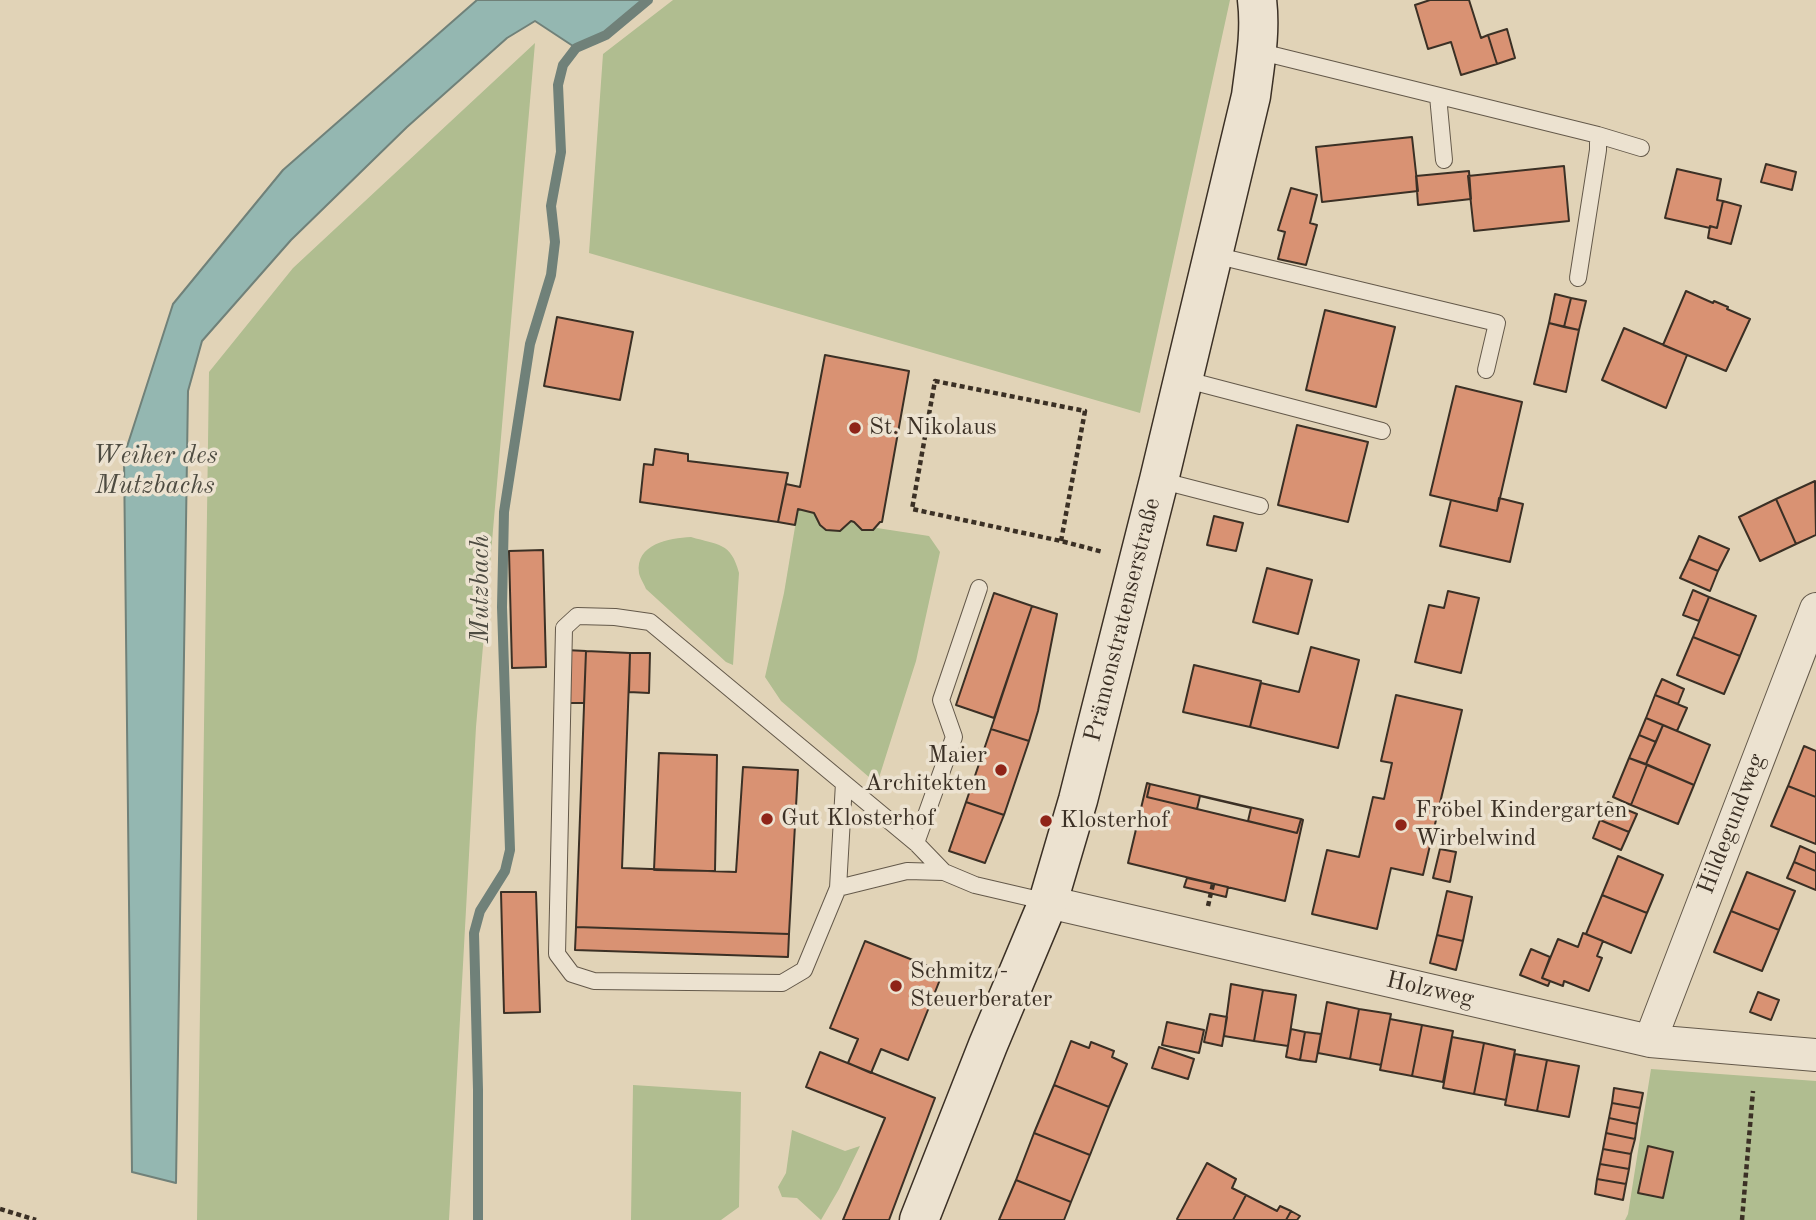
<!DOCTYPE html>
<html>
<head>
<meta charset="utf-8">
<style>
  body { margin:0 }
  canvas { display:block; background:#e1d3b7 }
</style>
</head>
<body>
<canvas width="1816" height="1220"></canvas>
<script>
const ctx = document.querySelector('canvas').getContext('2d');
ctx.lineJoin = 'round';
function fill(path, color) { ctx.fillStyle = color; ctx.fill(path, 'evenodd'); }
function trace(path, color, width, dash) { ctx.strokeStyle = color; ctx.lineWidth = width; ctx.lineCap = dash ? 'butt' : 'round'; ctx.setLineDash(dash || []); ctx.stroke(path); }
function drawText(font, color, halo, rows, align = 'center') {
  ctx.font = font + ' "Old Standard TT",serif'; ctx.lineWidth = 7; ctx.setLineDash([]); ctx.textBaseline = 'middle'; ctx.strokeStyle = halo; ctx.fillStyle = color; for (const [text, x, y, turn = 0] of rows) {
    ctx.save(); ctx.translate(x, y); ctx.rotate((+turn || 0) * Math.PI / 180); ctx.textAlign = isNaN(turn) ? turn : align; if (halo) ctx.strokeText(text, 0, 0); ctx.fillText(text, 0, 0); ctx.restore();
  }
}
fill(new Path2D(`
  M 673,0 L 1230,0 L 1140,413 L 589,253 L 603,54 Z
  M 535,43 L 476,727 L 449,1220 L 197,1220 L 209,372 L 293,268 Z
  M 798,509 L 814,513 C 818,527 827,532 840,531 L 851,521 L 859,528 L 867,531 L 877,528 L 929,536 L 940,552 L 916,661 L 877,784 L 781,701 L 765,677 L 784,593 Z
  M 691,537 C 718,545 731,542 739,573 L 733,665 L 726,662 L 646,589 C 644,584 640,578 639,573 C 635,544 669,538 691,537 Z
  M 1651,1069 L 1816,1081 L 1816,1220 L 1625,1220 L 1628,1214 Z
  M 633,1085 L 741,1092 L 739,1207 L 721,1220 L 631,1220 Z
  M 792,1130 L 845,1151 L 860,1146 L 839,1189 L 821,1220 L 797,1198 L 782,1197 L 778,1187 L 786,1173 Z`), '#b0bd90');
const water = new Path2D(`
  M 477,0 L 648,0 L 606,35 L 576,48 L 535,21 L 507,38 L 407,127 L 291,240 L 202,341 L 188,391 L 176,1183 L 132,1172 L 124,456 L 173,304 L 283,170 Z`);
fill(water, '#94b7b1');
trace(water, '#708179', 2);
trace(new Path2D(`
  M 478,1220 L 478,1090 L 474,933 L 480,911 L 505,871 L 510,850 L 502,607 L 504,512 L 530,344 L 551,275 L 555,242 L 551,206 L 561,152 L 558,85 L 563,65 L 576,48 L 606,35 L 648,0`), '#708179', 10);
const building = new Path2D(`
  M 1430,0 L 1469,0 L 1481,38 L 1488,35 L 1497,64 L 1461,75 L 1451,42 L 1428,49 L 1415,5 Z
  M 1507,29 L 1515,58 L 1497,64 L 1488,35 Z
  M 1412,137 L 1418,191 L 1322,202 L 1316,147 Z
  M 1766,164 L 1796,172 L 1792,190 L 1761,182 Z
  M 1564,166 L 1569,221 L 1474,231 L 1468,176 Z
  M 1677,169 L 1721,179 L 1717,200 L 1723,201 L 1717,228 L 1710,226 L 1710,228 L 1665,218 Z
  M 1469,171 L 1471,199 L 1418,205 L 1416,176 Z
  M 1291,188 L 1317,195 L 1310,223 L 1317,225 L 1306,265 L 1278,259 L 1285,232 L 1278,230 Z
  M 1723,201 L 1741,206 L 1731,244 L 1708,238 L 1710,226 L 1717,228 Z
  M 1686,291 L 1713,303 L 1714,301 L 1728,307 L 1727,309 L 1750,319 L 1726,371 L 1663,345 Z
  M 1555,294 L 1571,298 L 1564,327 L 1549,323 Z
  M 1571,298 L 1586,301 L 1579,330 L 1564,327 Z
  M 1325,310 L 1395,327 L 1376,407 L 1306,390 Z
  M 557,317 L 633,332 L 620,400 L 544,386 Z
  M 1549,323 L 1579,330 L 1566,392 L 1534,384 Z
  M 1624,328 L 1687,355 L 1666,408 L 1602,380 Z
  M 825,355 L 909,371 L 882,522 L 880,522 L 873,530 L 862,530 L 854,522 L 851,521 L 840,531 L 826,530 L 820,525 L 814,513 L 798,509 L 795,525 L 778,522 L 786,484 L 800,487 Z
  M 1456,386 L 1522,402 L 1497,511 L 1430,495 Z
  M 1297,425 L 1368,442 L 1348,522 L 1278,505 Z
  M 655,449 L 688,454 L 688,461 L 788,473 L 778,522 L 640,502 L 644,464 L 653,465 Z
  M 1815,481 L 1816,535 L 1796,544 L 1776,499 Z
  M 1499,498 L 1523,504 L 1510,562 L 1440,546 L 1451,500 L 1497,511 Z
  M 1776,499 L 1796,544 L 1760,561 L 1739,517 Z
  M 1214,516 L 1243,523 L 1236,551 L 1207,545 Z
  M 1699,536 L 1729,549 L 1718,571 L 1689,559 Z
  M 543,550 L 546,667 L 512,668 L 509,551 Z
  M 1689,559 L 1718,571 L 1710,591 L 1680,578 Z
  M 1267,568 L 1312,580 L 1298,634 L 1253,622 Z
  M 1693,590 L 1709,597 L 1699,621 L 1683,615 Z
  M 1448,591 L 1479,598 L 1461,673 L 1415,662 L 1429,605 L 1444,608 Z
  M 994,593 L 1032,606 L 994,718 L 956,705 Z
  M 1709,597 L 1756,616 L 1740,656 L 1693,637 Z
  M 1032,606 L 1057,614 L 1038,711 L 1029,741 L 991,729 Z
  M 1693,637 L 1740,656 L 1724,694 L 1677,675 Z
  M 1311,647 L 1359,660 L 1338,748 L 1250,727 L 1261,683 L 1299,692 Z
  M 565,650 L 586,651 L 584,703 L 564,703 Z
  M 586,651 L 630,653 L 622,868 L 736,872 L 743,767 L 798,770 L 789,934 L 576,927 Z
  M 630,653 L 650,653 L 649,693 L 629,692 Z
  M 1194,665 L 1261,681 L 1250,727 L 1183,712 Z
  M 1662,679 L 1684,689 L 1678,704 L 1655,695 Z
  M 1396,695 L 1462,710 L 1423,875 L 1391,868 L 1377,929 L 1312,914 L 1327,850 L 1359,857 L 1373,797 L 1384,799 L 1392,763 L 1381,761 Z
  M 1655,695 L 1687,708 L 1677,731 L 1646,718 Z
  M 1646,718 L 1663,725 L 1656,742 L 1639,735 Z
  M 1663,725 L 1710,745 L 1694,785 L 1646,764 Z
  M 991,729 L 1029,741 L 1004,815 L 966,802 Z
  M 1639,735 L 1656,742 L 1646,764 L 1629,758 Z
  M 1804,746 L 1816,751 L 1816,797 L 1788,786 Z
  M 659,753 L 717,755 L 715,871 L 654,870 Z
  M 1629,758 L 1647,765 L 1631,805 L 1613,797 Z
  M 1647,765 L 1694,785 L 1678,824 L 1631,805 Z
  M 1147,783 L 1150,784 L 1147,797 L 1197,809 L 1200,796 L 1251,808 L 1248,821 L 1297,833 L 1301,819 L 1303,820 L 1285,901 L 1128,863 Z
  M 1150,784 L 1301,819 L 1297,833 L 1147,797 Z
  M 1788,786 L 1816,797 L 1816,844 L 1771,826 Z
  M 966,802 L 1004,815 L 985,863 L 949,851 Z
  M 1608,802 L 1637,814 L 1629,832 L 1600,820 Z
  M 1600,820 L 1629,832 L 1621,850 L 1593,838 Z
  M 1800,846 L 1816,853 L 1816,871 L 1794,862 Z
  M 1440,849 L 1456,852 L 1450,882 L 1433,878 Z
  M 1618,856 L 1663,875 L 1647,913 L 1602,895 Z
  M 1794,862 L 1816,871 L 1816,890 L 1787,878 Z
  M 1747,872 L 1795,891 L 1779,930 L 1731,911 Z
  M 1187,878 L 1228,887 L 1226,897 L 1184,887 Z
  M 1447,891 L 1472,897 L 1463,941 L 1437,935 Z
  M 501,892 L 536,892 L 540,1012 L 504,1013 Z
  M 1602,895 L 1647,913 L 1631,953 L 1586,934 Z
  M 1731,911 L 1779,930 L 1762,971 L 1714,952 Z
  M 576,927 L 789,934 L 788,957 L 575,950 Z
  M 1583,933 L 1603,941 L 1597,956 L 1602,958 L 1589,991 L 1564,981 L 1563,986 L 1542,978 L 1558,939 L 1578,947 Z
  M 1437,935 L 1463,941 L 1456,970 L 1430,963 Z
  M 865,941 L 943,972 L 908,1060 L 881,1049 L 871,1073 L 848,1063 L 858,1039 L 830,1028 Z
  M 1531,949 L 1550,957 L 1542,978 L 1550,981 L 1548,986 L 1520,975 Z
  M 1231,984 L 1263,990 L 1254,1041 L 1224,1036 Z
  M 1263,990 L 1296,995 L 1288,1046 L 1254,1041 Z
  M 1758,992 L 1779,1000 L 1771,1020 L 1750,1012 Z
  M 1327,1002 L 1359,1009 L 1350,1059 L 1318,1053 Z
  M 1359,1009 L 1391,1014 L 1381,1065 L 1350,1059 Z
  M 1210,1014 L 1227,1017 L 1222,1046 L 1204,1042 Z
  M 1390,1019 L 1422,1025 L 1412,1076 L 1380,1070 Z
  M 1167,1022 L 1204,1030 L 1199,1053 L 1162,1045 Z
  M 1422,1025 L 1453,1031 L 1443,1082 L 1412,1076 Z
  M 1291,1029 L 1305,1032 L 1300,1060 L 1286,1057 Z
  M 1305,1032 L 1321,1034 L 1316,1062 L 1300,1060 Z
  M 1452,1037 L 1484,1043 L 1474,1094 L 1443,1088 Z
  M 1071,1041 L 1089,1048 L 1091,1042 L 1114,1051 L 1112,1057 L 1127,1064 L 1109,1107 L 1054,1085 Z
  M 1484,1043 L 1515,1050 L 1506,1100 L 1474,1094 Z
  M 1159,1047 L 1194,1059 L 1188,1079 L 1152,1068 Z
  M 820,1052 L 935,1098 L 889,1220 L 843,1220 L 885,1118 L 806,1087 Z
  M 1515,1054 L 1547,1060 L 1537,1111 L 1505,1105 Z
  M 1547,1060 L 1579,1066 L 1569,1117 L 1537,1111 Z
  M 1054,1085 L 1109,1107 L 1090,1155 L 1034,1133 Z
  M 1614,1088 L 1643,1093 L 1640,1108 L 1612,1103 Z
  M 1612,1103 L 1640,1108 L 1637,1124 L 1609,1118 Z
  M 1609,1118 L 1637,1124 L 1635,1139 L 1606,1133 Z
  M 1034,1133 L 1090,1155 L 1071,1202 L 1016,1180 Z
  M 1606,1133 L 1635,1139 L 1631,1154 L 1603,1149 Z
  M 1648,1146 L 1673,1152 L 1663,1198 L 1638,1193 Z
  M 1603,1149 L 1631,1154 L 1629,1169 L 1600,1164 Z
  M 1207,1163 L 1236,1179 L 1232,1188 L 1246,1195 L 1233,1220 L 1178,1220 L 1177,1219 Z
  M 1600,1164 L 1629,1169 L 1626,1184 L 1597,1179 Z
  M 1597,1179 L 1626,1184 L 1623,1200 L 1595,1194 Z
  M 1016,1180 L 1071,1202 L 1064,1220 L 999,1220 Z
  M 1246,1195 L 1277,1211 L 1280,1206 L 1291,1211 L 1286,1220 L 1233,1220 Z
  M 1291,1211 L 1300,1216 L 1297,1220 L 1286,1220 Z`);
fill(building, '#d99273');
trace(building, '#3b3025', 2);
const lane = new Path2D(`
  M 1257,51 L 1598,135 L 1641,148
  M 1438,96 L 1444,160
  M 1214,255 L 1497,323 L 1486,370
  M 1578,278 L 1598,150 L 1598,135
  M 1183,379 L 1382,431
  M 1159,480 L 1260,506
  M 916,843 L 954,737 L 941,700 L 979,588
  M 944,872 L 916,843 L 650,622 L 615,617 L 577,616 L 564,628 L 557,954 L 572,974 L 594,981 L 782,983 L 804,970 L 838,888 L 907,871 L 944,872 L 975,885 L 1048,902
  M 838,888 L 844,783`);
const street = new Path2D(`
  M 1048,902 L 1650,1041 L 1816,1055
  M 1650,1041 L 1816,609`);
const secondary = new Path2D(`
  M 919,1220 L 988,1045 L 1048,902 L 1078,800 L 1159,480 L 1251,96 C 1255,64 1261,32 1257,0`);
trace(lane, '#64594a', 18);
trace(street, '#64594a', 34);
trace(secondary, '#3b3025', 41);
trace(new Path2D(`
  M 1061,541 L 1085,411 L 935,381 L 912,509 L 1061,541 L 1103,552
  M 1208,906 L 1213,884
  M 0,1209 L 36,1220
  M 1742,1220 L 1753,1091`), '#3b3025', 4.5, [5, 3.5]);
trace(lane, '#ece2d0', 16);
trace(street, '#ece2d0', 32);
trace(secondary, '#ece2d0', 38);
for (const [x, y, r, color] of [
  [855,428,7,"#8f2418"],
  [1001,770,7,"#8f2418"],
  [767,819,7,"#8f2418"],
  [1046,821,7,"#8f2418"],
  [1401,825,7,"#8f2418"],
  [896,986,7,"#8f2418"]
]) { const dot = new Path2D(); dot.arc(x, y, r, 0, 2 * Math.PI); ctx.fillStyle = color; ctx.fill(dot); trace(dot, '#ece2d0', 2.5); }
drawText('24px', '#3b3025', '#ece2d0', [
  ["St. Nikolaus",869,428],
  ["Maier",987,756,"right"],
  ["Architekten",987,784,"right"],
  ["Fröbel Kindergarten",1415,811],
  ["Wirbelwind",1415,839],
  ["Gut Klosterhof",781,819],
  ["Klosterhof",1060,821],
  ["Schmitz -",910,972],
  ["Steuerberater",910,1000]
], 'left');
drawText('24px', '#3b3025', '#ece2d0', [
  ["Prämonstratenserstraße",1123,620,-76],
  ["Hildegundweg",1732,824,-69],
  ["Holzweg",1430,990,13]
]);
drawText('italic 26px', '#4d4b41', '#ece2d0', [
  ["Weiher des",155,456],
  ["Mutzbachs",155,486],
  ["Mutzbach",481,589,-90]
]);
</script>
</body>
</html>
